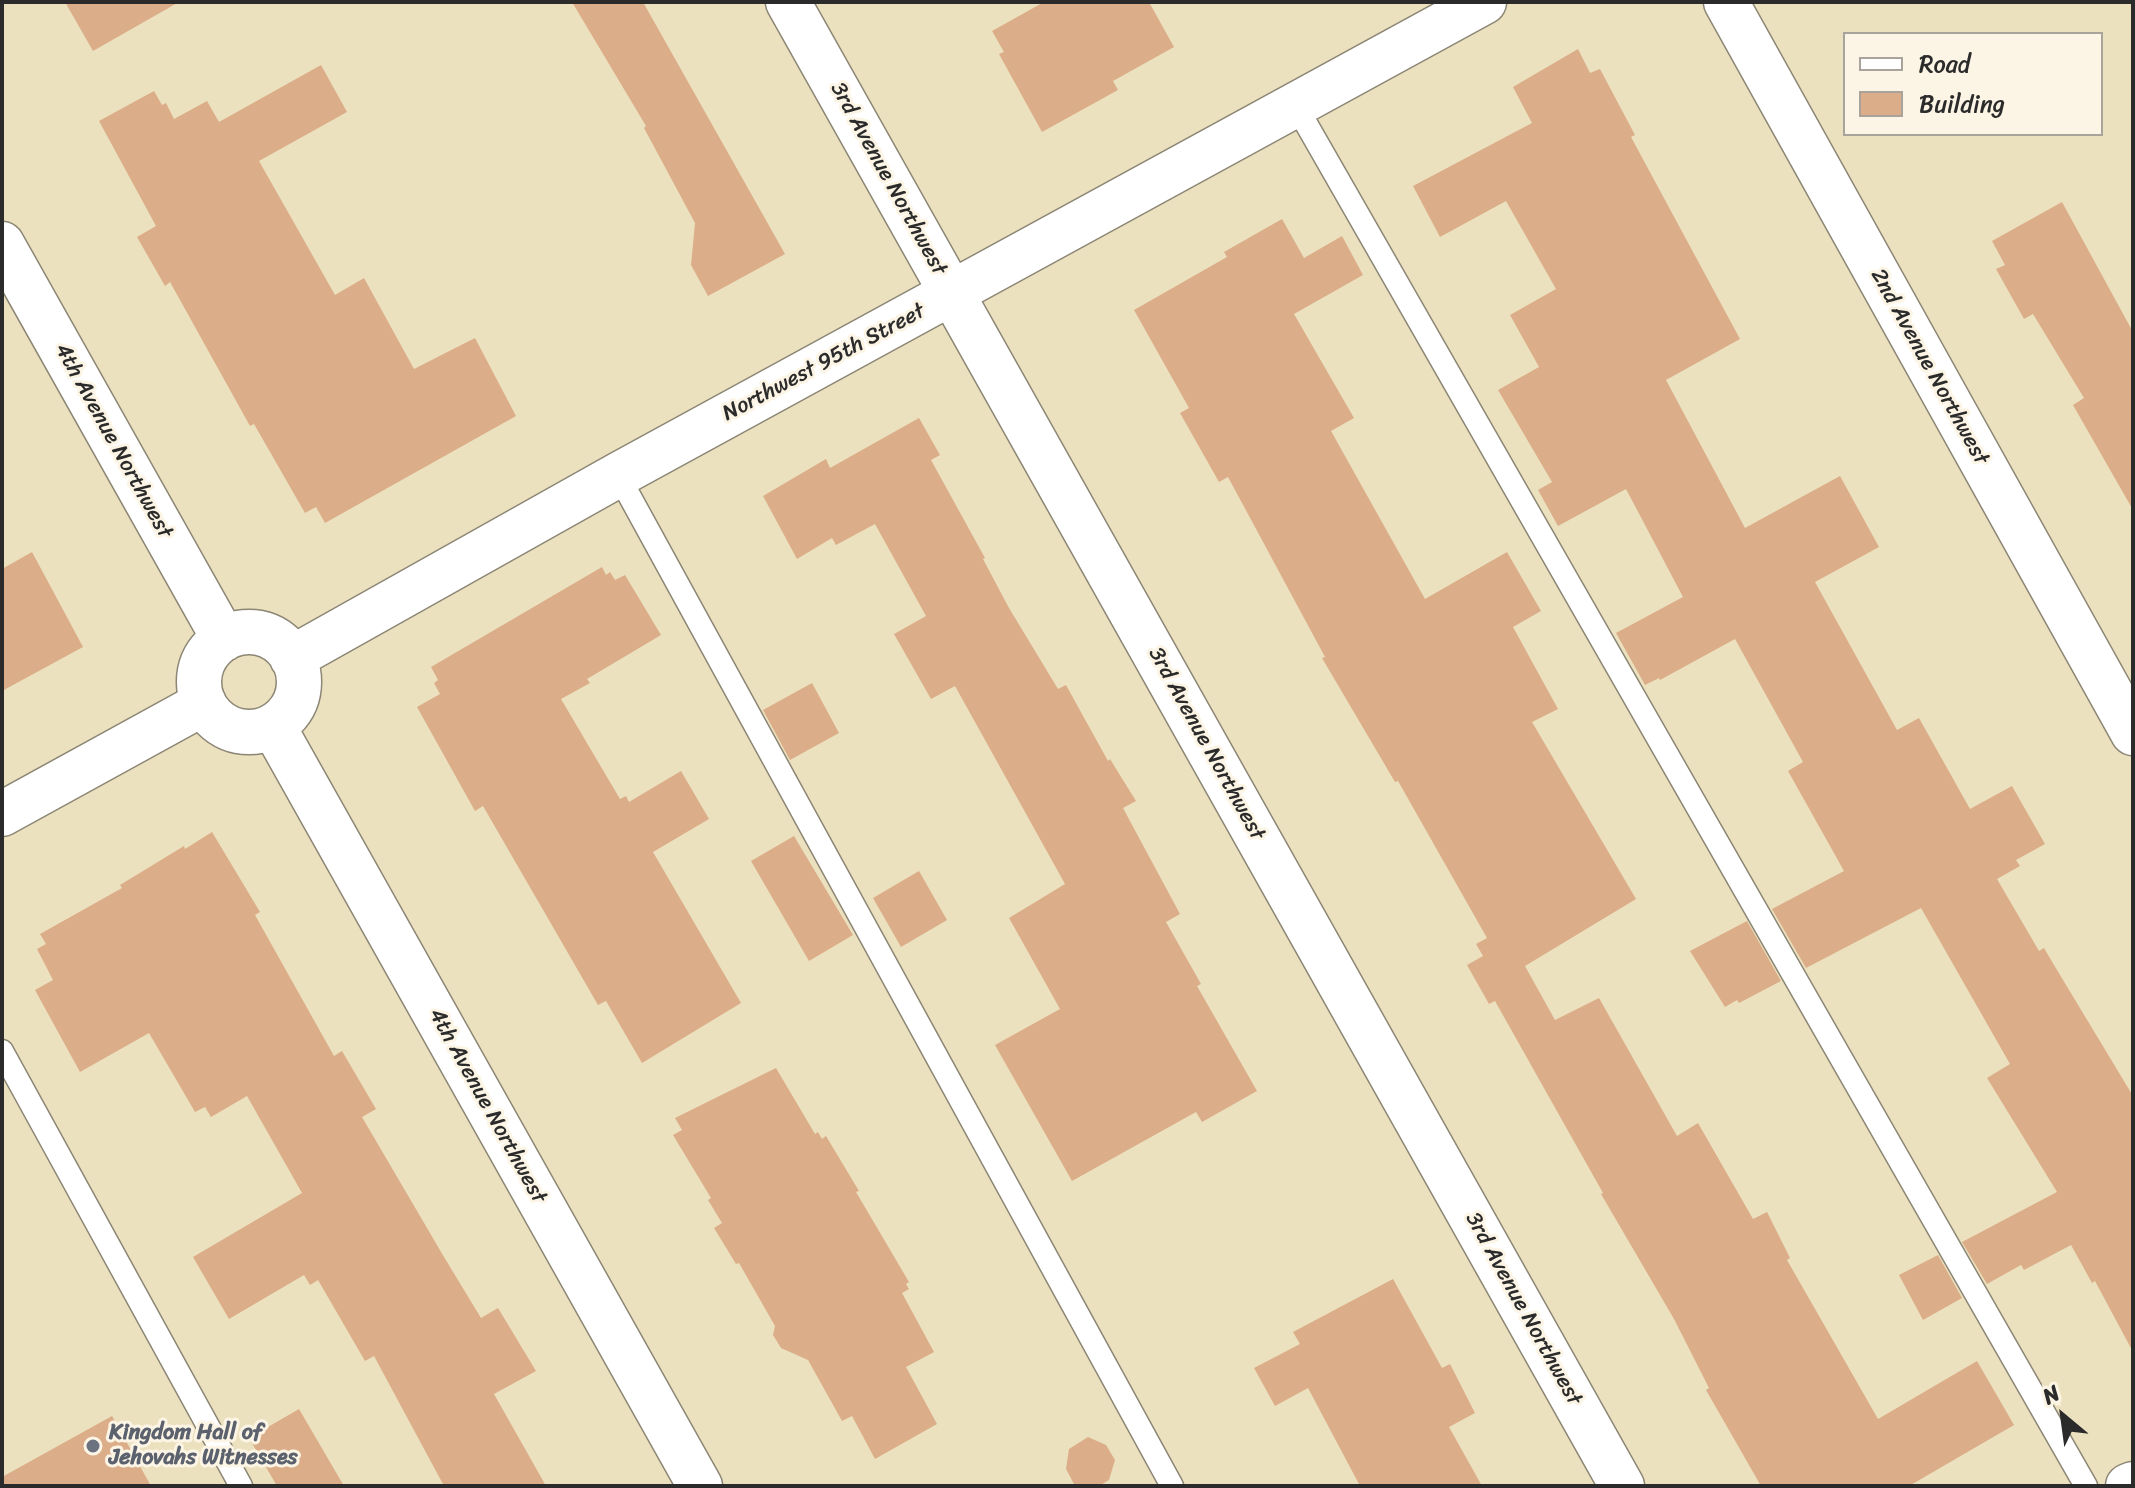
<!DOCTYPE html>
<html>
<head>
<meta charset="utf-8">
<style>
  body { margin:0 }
  #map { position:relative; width:2135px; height:1488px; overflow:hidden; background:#ece1bf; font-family:Sriracha,sans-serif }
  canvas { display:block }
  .frame { position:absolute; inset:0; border:4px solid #2b2b2b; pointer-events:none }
  .legend { position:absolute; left:1843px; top:32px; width:260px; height:104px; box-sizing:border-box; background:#fcf5e5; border:2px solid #a8a49b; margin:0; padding:10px 14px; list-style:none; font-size:24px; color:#2b2b2b }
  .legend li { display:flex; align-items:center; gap:16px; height:40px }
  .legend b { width:40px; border:2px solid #a8a49b }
  .north { position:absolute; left:2023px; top:1376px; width:80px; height:80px; -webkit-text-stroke:6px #fcf5e5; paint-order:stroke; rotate:331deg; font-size:22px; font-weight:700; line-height:32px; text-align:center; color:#2b2b2b }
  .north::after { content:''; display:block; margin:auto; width:28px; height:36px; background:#2b2b2b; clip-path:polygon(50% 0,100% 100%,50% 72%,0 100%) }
</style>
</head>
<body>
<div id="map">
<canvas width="2135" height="1488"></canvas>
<div class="frame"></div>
<ul class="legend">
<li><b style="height:10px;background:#fff"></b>Road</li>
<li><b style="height:22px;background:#dbad88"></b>Building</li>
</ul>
<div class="north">N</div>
</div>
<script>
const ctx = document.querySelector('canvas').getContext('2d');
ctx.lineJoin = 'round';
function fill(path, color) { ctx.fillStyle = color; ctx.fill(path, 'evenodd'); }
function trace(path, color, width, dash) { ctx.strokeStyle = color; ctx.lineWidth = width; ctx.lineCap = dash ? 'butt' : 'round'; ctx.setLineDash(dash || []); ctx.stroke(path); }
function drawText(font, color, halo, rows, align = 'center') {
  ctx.font = font + ' Sriracha,sans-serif'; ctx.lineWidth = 6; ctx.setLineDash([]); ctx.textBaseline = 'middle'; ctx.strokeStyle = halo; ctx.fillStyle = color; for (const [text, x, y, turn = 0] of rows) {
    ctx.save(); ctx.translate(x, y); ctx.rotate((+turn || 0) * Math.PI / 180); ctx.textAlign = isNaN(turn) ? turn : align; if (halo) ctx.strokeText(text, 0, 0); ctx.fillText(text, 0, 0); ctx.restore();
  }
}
fill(new Path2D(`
  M 65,2 L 179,2 L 93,51 Z
  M 572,2 L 643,2 L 785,254 L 708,296 L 691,265 L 695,223 L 644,128 L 646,126 Z
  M 1044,2 L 1149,2 L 1174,47 L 1113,81 L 1118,90 L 1042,132 L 999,54 L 1004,52 L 992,31 Z
  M 1578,49 L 1590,73 L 1600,69 L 1635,135 L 1631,137 L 1740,339 L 1666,380 L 1745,528 L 1840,476 L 1879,547 L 1815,582 L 1897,730 L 1919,718 L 1970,809 L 2012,786 L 2045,844 L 2016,860 L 2020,866 L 1997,879 L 2039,951 L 2044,948 L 2054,965 L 2133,1096 L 2133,1352 L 2095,1281 L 2092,1283 L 2071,1245 L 2024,1270 L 2021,1265 L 1987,1284 L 1962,1242 L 2057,1192 L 1987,1078 L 2010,1064 L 1921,908 L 1806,968 L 1772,909 L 1844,871 L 1788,771 L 1803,762 L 1735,639 L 1660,680 L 1659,678 L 1645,685 L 1616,633 L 1683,597 L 1626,489 L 1558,526 L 1538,490 L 1552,482 L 1498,390 L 1539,367 L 1510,315 L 1556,289 L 1506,201 L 1440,237 L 1413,186 L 1532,123 L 1513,87 Z
  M 321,65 L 347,112 L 259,161 L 335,295 L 364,278 L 414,369 L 475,338 L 516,416 L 325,523 L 316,507 L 305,513 L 254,424 L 250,426 L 170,282 L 165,286 L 137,237 L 156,226 L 99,121 L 154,91 L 162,105 L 166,103 L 174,119 L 207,101 L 219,122 Z
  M 2062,202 L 2133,332 L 2133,510 L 2073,405 L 2084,398 L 2033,314 L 2024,319 L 1996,269 L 2005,265 L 1992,241 Z
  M 1282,219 L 1304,258 L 1342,236 L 1363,275 L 1294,314 L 1354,418 L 1331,431 L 1425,599 L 1507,552 L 1541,611 L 1513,627 L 1558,709 L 1532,722 L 1636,899 L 1525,966 L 1555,1020 L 1599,998 L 1677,1136 L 1698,1123 L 1753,1219 L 1767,1212 L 1790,1258 L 1787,1260 L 1878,1419 L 1977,1361 L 2014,1425 L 1909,1486 L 1761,1486 L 1706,1390 L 1709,1388 L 1674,1319 L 1601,1194 L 1603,1193 L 1495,1001 L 1489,1004 L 1467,965 L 1483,956 L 1476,944 L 1487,938 L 1398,781 L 1395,782 L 1322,658 L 1325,657 L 1228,477 L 1219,482 L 1180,413 L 1189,408 L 1134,310 L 1227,257 L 1224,252 Z
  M 919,418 L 940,455 L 931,460 L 985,558 L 983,559 L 1009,608 L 1058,689 L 1066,685 L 1108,761 L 1110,759 L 1136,801 L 1123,808 L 1180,914 L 1166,922 L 1201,984 L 1197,986 L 1257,1091 L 1202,1122 L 1196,1112 L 1072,1181 L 995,1045 L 1060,1009 L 1009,918 L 1065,884 L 955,686 L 931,699 L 894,634 L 926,616 L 875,524 L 836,545 L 832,538 L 797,559 L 763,496 L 826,459 L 830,468 Z
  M 32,552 L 83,647 L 2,691 L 2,569 Z
  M 602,567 L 606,575 L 610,572 L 615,580 L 625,575 L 661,635 L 587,679 L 590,683 L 561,699 L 620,799 L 626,796 L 629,802 L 681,771 L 709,819 L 653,852 L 741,1003 L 642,1063 L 606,1001 L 598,1005 L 483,806 L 475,811 L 417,707 L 440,694 L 434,683 L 438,680 L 431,667 Z
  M 812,683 L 839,733 L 790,760 L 763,710 Z
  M 212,832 L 260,912 L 255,915 L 334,1056 L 342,1051 L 376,1109 L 362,1117 L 444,1257 L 481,1318 L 498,1308 L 536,1371 L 494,1394 L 546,1486 L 444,1486 L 374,1356 L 365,1361 L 318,1280 L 310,1285 L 304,1275 L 229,1319 L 193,1257 L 302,1193 L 247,1096 L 211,1117 L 205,1107 L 195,1112 L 149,1033 L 80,1072 L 35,990 L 53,980 L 37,949 L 46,944 L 40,934 L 122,888 L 120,885 L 184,846 L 185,849 Z
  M 794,836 L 853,935 L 809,961 L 751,861 Z
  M 919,871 L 947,920 L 901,947 L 873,898 Z
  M 1747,921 L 1781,981 L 1739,1003 L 1737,1000 L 1725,1007 L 1690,951 Z
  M 776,1068 L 815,1134 L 818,1132 L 822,1139 L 826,1136 L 859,1191 L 856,1192 L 909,1282 L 906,1284 L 909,1289 L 902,1293 L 934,1352 L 906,1367 L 937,1424 L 875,1459 L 852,1416 L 842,1421 L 808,1360 L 781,1348 L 773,1335 L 775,1326 L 739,1263 L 736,1264 L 714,1228 L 722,1223 L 708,1200 L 711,1198 L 673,1135 L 682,1130 L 675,1118 Z
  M 1938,1255 L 1962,1298 L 1923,1320 L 1899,1275 Z
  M 1393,1279 L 1442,1368 L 1450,1364 L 1475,1413 L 1449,1427 L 1482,1486 L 1360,1486 L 1308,1388 L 1275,1406 L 1254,1368 L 1300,1344 L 1293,1332 Z
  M 299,1409 L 344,1486 L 277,1486 L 249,1438 Z
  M 112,1416 L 151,1486 L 2,1486 L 2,1477 Z
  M 1088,1437 L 1106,1445 L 1115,1460 L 1109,1480 L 1099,1486 L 1074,1484 L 1066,1469 L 1069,1449 Z`), '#dbad88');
const service = new Path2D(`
  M 1296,106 L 2086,1486
  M 618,475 L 1172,1486
  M 2,1051 L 241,1486`);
const minor = new Path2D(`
  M 1726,2 L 2133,733
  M 2,244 L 224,639
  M199 682a50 50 0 1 1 100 0a50 50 0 1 1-100 0Z
  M 292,658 L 618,475 L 1484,2
  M 273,726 L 700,1486
  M 2,814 L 204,703
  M 2128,1486 L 2133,1484`);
const tertiary = new Path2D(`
  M 788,2 L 1622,1486`);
trace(service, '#8c8675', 25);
trace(minor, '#8c8675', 47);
trace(tertiary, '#8c8675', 47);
trace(service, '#fff', 22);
trace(minor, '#fff', 44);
trace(tertiary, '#fff', 44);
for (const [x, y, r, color] of [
  [93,1446,8,"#6b7280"]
]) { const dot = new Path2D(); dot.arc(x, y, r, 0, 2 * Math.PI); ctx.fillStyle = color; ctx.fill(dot); trace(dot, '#fcf5e5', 3); }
drawText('22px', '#2b2b2b', '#fcf5e5', [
  ["3rd Avenue Northwest",888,179,61],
  ["Northwest 95th Street",824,363,-28],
  ["2nd Avenue Northwest",1929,367,61],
  ["4th Avenue Northwest",113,441,61],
  ["3rd Avenue Northwest",1206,744,61],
  ["4th Avenue Northwest",487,1106,61],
  ["3rd Avenue Northwest",1523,1309,61]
]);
drawText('bold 22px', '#5b616d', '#fcf5e5', [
  ["Kingdom Hall of",109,1433],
  ["Jehovahs Witnesses",109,1458]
], 'left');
</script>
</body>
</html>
